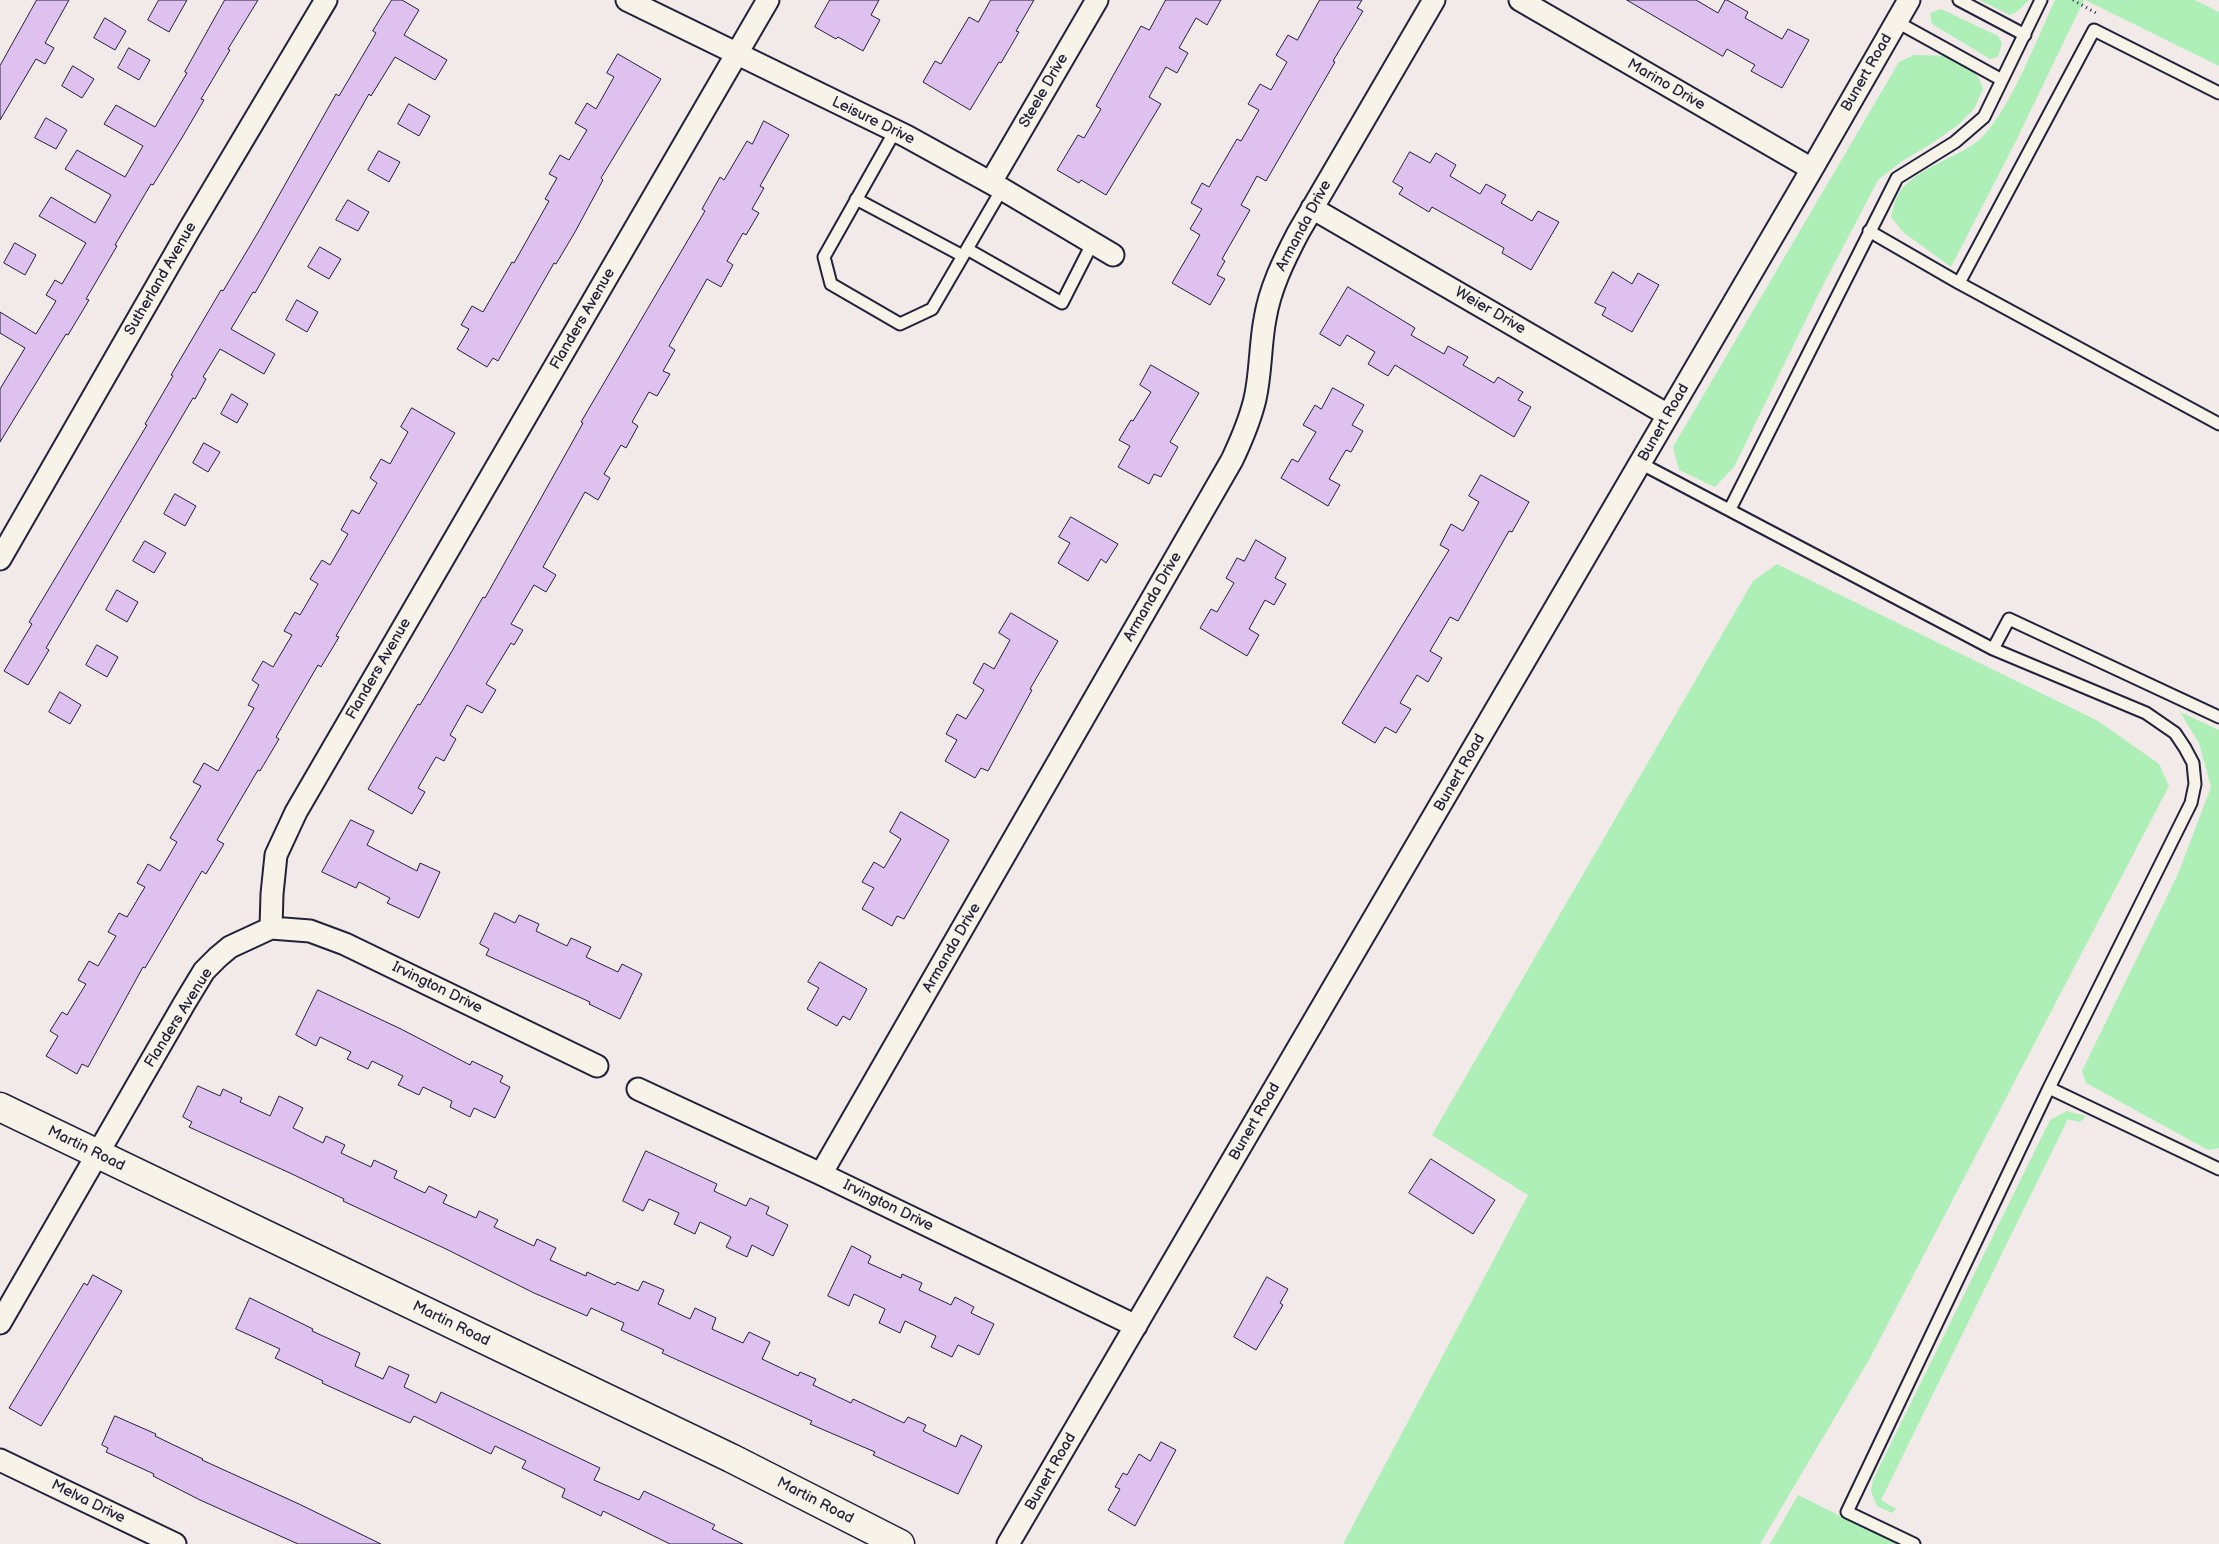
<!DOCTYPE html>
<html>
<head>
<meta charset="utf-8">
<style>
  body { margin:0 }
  canvas { display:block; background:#f2e9e9 }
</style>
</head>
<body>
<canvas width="2219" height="1544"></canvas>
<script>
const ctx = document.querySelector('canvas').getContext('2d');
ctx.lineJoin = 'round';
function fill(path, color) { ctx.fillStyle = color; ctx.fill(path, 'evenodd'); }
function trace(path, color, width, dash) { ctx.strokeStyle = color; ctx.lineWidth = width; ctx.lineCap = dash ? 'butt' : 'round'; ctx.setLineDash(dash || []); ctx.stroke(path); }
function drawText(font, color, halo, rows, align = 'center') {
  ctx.font = font + ' "Balsamiq Sans",sans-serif'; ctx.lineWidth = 4.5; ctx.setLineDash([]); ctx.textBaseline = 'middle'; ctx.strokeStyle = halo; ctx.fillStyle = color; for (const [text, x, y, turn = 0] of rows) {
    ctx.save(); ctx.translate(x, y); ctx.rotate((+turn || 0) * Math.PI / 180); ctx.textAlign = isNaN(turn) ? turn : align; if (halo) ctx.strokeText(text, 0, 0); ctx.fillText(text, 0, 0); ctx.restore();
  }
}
fill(new Path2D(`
  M 1979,0 L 2029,0 L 2018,11 L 2010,15 Z
  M 2055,0 L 2084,0 L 2016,141 L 1951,267 L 1903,232 L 1891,217 C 1893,210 1894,201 1898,195 C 1912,169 1956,159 1979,140 C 2008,115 2038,37 2055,0 Z
  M 2085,0 L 2195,0 L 2219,12 L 2219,66 Z
  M 1941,9 L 1998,36 L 2002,43 L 1998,57 L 1990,59 L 1932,24 L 1930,13 Z
  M 1914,55 L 1958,56 L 1979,78 L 1983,89 L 1974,109 L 1958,125 L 1931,144 L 1902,161 L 1878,180 L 1818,295 L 1734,467 L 1715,487 L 1679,470 L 1673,447 L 1899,62 Z
  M 1777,564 L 2098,721 L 2159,764 L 2169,786 L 1870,1358 L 1760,1544 L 1343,1544 L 1528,1195 L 1432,1135 L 1753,581 Z
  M 2180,712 L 2219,730 L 2219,1148 L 2208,1150 L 2086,1083 L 2082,1071 L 2178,874 L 2211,787 L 2199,743 Z
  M 2067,1111 L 2086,1116 L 2080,1122 L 2068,1119 L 1881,1500 L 1896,1509 L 1892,1513 L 1877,1506 L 1871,1491 L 1873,1480 L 2050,1120 Z
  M 1798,1495 L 1897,1544 L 1770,1544 Z`), '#adefb7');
const building = new Path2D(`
  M 37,0 L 69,0 L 45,43 L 54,48 L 45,64 L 36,59 L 0,120 L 0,66 Z
  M 159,0 L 187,0 L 169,32 L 148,20 Z
  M 225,0 L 258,0 L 228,49 L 230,50 L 201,99 L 204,100 L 183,136 L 153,185 L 151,184 L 115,245 L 117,246 L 86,299 L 89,300 L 68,335 L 66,334 L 0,442 L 0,389 L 25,348 L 0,333 L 0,312 L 36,334 L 56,301 L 46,295 L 55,280 L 62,284 L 86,243 L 39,216 L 51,197 L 95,223 L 111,195 L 65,169 L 77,150 L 125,177 L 143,146 L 104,124 L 116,105 L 155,127 L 187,73 L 185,72 Z
  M 392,0 L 402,0 L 419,10 L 404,35 L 447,60 L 435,80 L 395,57 L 371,96 L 369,94 L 255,293 L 253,292 L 231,329 L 275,354 L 264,374 L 220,349 L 203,377 L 206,379 L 195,399 L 193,398 L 46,648 L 49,650 L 28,685 L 4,671 L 32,624 L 29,622 L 147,425 L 145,424 L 173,376 L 171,375 L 221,290 L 223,291 L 260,229 L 336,94 L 339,96 L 376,33 L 373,31 Z
  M 830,0 L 879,0 L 871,15 L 880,20 L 863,51 L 838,37 L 836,39 L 815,27 Z
  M 991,0 L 1034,0 L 1016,31 L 1019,32 L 1001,63 L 999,62 L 970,110 L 923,82 L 935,61 L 941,64 L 969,17 L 978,22 Z
  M 1166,0 L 1221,0 L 1207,25 L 1196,18 L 1179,48 L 1188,53 L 1177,73 L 1166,67 L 1149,97 L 1161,104 L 1106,195 L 1081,180 L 1079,183 L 1057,170 L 1078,135 L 1084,138 L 1101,109 L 1096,106 L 1141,26 L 1149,30 Z
  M 1320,0 L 1362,0 L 1357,8 L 1363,11 L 1333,61 L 1335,62 L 1266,181 L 1257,176 L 1241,205 L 1250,210 L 1222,259 L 1225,261 L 1217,275 L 1225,279 L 1210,305 L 1172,283 L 1200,235 L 1190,229 L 1202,209 L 1191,203 L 1202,183 L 1209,187 L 1237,139 L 1241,141 L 1259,110 L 1248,104 L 1260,84 L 1271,90 L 1287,62 L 1276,55 L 1288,35 L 1297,40 Z
  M 1627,0 L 1696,0 L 1718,13 L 1725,0 L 1727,0 L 1748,12 L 1745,18 L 1782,39 L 1788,29 L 1809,40 L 1782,88 L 1751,71 L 1755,65 L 1727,49 L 1723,56 Z
  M 105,18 L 126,31 L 115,50 L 94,38 Z
  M 129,48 L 150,60 L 139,80 L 118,68 Z
  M 618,54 L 661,79 L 601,178 L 603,180 L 575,232 L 556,264 L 554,263 L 498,361 L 493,358 L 487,367 L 457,349 L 469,329 L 461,325 L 472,306 L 483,312 L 512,262 L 514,263 L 549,201 L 545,199 L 557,178 L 549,174 L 560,155 L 569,160 L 587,130 L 575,123 L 587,103 L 596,109 L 614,77 L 607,73 Z
  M 73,66 L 94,79 L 82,98 L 62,86 Z
  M 409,104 L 430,116 L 419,136 L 398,124 Z
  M 46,118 L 67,130 L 56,149 L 35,138 Z
  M 764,121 L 789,135 L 760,186 L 764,188 L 752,209 L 759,213 L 746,235 L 743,233 L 727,261 L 733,265 L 721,287 L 707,279 L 669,346 L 675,350 L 663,371 L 670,374 L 657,396 L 649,392 L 632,422 L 638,426 L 626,448 L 621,445 L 604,474 L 610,478 L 598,500 L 585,492 L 543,567 L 556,575 L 546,592 L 534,585 L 511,624 L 523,630 L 514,645 L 511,643 L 486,684 L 496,690 L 482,713 L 467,705 L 450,735 L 456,739 L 444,761 L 436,757 L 418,788 L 425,792 L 412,814 L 368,789 L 418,704 L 420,705 L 452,651 L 483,597 L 485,598 L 583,423 L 581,422 L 705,211 L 702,209 L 720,177 L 724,180 L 747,141 L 752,144 Z
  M 379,151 L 400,162 L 389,182 L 368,170 Z
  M 1410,152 L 1430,163 L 1436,153 L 1456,165 L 1450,176 L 1480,194 L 1486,184 L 1506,195 L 1501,203 L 1532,221 L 1538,211 L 1559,222 L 1531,270 L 1502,253 L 1504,248 L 1432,207 L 1429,212 L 1399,194 L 1403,188 L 1393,182 Z
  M 348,200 L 369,212 L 358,231 L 336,220 Z
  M 15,243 L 36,255 L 25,275 L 4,263 Z
  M 320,247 L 341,259 L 329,279 L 308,267 Z
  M 1613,272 L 1632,284 L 1638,273 L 1659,285 L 1632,332 L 1602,315 L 1606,308 L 1595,303 Z
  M 1348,287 L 1415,328 L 1411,335 L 1444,354 L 1448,346 L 1468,357 L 1463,365 L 1494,383 L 1498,377 L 1523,392 L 1518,400 L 1531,407 L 1514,437 L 1395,365 L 1388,376 L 1368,364 L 1375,352 L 1347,335 L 1340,346 L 1320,334 Z
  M 297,300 L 318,312 L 307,332 L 286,320 Z
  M 1151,365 L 1199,393 L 1170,442 L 1178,447 L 1161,477 L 1154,474 L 1149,484 L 1118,467 L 1130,446 L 1119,440 L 1131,420 L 1133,421 L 1151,392 L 1140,385 Z
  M 1333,388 L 1364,405 L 1352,425 L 1363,431 L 1351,452 L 1346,450 L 1329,479 L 1340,485 L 1328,506 L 1281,478 L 1292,459 L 1298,462 L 1316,432 L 1303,425 L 1315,405 L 1321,409 Z
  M 232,394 L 248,404 L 237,423 L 221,414 Z
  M 412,408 L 455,433 L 336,636 L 339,637 L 321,667 L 318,665 L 276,737 L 279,739 L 260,771 L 258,770 L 217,840 L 224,844 L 206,874 L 202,871 L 145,968 L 143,967 L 88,1067 L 82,1064 L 77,1074 L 46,1056 L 58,1036 L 50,1031 L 62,1012 L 67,1015 L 86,984 L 78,980 L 89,961 L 98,966 L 116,936 L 108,932 L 119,913 L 127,917 L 145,887 L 137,883 L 148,864 L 160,871 L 177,842 L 170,838 L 201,786 L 193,782 L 204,763 L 218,771 L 254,708 L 248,705 L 259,685 L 252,680 L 263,661 L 273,667 L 292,635 L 284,631 L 295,612 L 300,615 L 318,584 L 310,579 L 322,560 L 330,565 L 348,534 L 341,530 L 352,510 L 359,514 L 377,483 L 370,478 L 381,459 L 390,464 L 408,432 L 401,427 Z
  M 204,443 L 220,452 L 208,472 L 193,463 Z
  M 1481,475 L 1529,502 L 1512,532 L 1509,531 L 1458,621 L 1450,617 L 1430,651 L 1442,658 L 1428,682 L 1417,675 L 1400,703 L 1411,709 L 1396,733 L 1385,727 L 1375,743 L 1342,723 L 1449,550 L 1440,545 L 1451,524 L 1463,531 L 1479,502 L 1469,496 Z
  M 175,494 L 196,506 L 185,526 L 164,514 Z
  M 1071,517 L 1118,544 L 1106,563 L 1101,559 L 1088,581 L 1058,563 L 1070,543 L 1059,537 Z
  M 1256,540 L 1286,558 L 1275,578 L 1286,584 L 1274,605 L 1265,600 L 1249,629 L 1259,635 L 1247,656 L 1200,628 L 1211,609 L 1217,612 L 1234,583 L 1226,578 L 1237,558 L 1244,561 Z
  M 145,541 L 166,553 L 154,573 L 133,561 Z
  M 117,590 L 138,602 L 127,622 L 106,610 Z
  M 1011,613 L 1058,641 L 1030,689 L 1032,690 L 988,771 L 981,768 L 975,778 L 945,761 L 957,740 L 946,734 L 957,714 L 966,719 L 984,690 L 973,683 L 984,663 L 994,669 L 1010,640 L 999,633 Z
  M 97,645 L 118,657 L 107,677 L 86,665 Z
  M 60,692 L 81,705 L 70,724 L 49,712 Z
  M 901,812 L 949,840 L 904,919 L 897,916 L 892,926 L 862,909 L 874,888 L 862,882 L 874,862 L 884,868 L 901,839 L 890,832 Z
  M 351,820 L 374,831 L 367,845 L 417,871 L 420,863 L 440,872 L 419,918 L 387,903 L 390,898 L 359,882 L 356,888 L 322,872 Z
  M 495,913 L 515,923 L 519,915 L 539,924 L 536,931 L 567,946 L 571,938 L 591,947 L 586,957 L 618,972 L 622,964 L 642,974 L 620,1019 L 589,1004 L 590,1002 L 486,955 L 489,949 L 480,944 Z
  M 820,962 L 867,989 L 850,1020 L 843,1016 L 837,1026 L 807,1009 L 819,988 L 808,982 Z
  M 318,990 L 401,1029 L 470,1065 L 472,1061 L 503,1076 L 500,1082 L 510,1087 L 495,1118 L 474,1108 L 470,1117 L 450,1107 L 452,1101 L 423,1087 L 419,1095 L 398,1085 L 403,1076 L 372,1061 L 368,1069 L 347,1059 L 351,1052 L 320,1037 L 316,1046 L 296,1035 Z
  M 198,1086 L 220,1096 L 223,1089 L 242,1098 L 240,1102 L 270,1116 L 279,1096 L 303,1108 L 293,1128 L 323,1143 L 326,1136 L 345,1145 L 341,1153 L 371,1167 L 374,1160 L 397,1171 L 394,1178 L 425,1193 L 429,1186 L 447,1195 L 443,1203 L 476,1218 L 479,1211 L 498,1220 L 494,1227 L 534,1246 L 537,1239 L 556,1248 L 550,1260 L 586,1276 L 587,1272 L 615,1285 L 617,1282 L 638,1291 L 643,1281 L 664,1290 L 658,1304 L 690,1319 L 695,1308 L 716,1318 L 712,1329 L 743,1343 L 749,1332 L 770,1342 L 762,1359 L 798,1376 L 800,1372 L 816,1379 L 813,1385 L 851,1403 L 853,1399 L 904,1423 L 908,1417 L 926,1425 L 923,1431 L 956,1447 L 961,1435 L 982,1446 L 958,1494 L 873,1455 L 875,1452 L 810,1424 L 812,1421 L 662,1353 L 664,1350 L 621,1330 L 624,1323 L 591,1308 L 587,1316 L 534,1293 L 446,1249 L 343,1201 L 344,1199 L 292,1174 L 189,1127 L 192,1122 L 183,1117 Z
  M 646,1151 L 717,1184 L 714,1191 L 746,1206 L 750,1198 L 769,1207 L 766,1214 L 788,1225 L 773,1256 L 752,1245 L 747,1257 L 726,1247 L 731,1237 L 700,1222 L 695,1234 L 674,1224 L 679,1213 L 649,1199 L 643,1211 L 623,1201 Z
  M 1431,1159 L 1495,1200 L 1473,1234 L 1409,1193 Z
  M 852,1246 L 871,1256 L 868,1263 L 901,1278 L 902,1274 L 922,1283 L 919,1290 L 951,1305 L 955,1297 L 974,1307 L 971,1313 L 994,1324 L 979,1355 L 958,1345 L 952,1357 L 931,1347 L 936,1336 L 905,1321 L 900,1333 L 879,1323 L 885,1309 L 854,1294 L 849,1306 L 828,1296 Z
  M 93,1275 L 122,1291 L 41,1426 L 9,1408 L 84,1283 L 87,1285 Z
  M 1267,1277 L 1288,1289 L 1280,1303 L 1283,1305 L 1256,1350 L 1234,1337 Z
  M 250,1298 L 313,1329 L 312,1331 L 360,1353 L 355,1366 L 383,1379 L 389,1366 L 409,1375 L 404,1387 L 436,1403 L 441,1392 L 600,1468 L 594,1480 L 639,1500 L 644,1491 L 715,1525 L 712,1529 L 743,1544 L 670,1544 L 603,1511 L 601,1516 L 562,1497 L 565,1489 L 522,1468 L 526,1461 L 495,1446 L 491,1454 L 414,1416 L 410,1423 L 322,1383 L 323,1381 L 275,1358 L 280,1349 L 236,1329 Z
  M 115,1416 L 156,1434 L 155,1436 L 203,1459 L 202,1460 L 299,1504 L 381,1544 L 298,1544 L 200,1500 L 153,1476 L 154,1474 L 106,1452 L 108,1448 L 102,1445 Z
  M 1161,1442 L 1176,1450 L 1135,1526 L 1108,1510 L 1120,1489 L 1115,1487 L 1123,1473 L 1127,1475 L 1139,1454 L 1150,1461 Z`);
fill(building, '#dec1ef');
trace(building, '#22223b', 1);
const lane = new Path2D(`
  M 1959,0 L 2025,35
  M 1897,22 L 2002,80
  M 895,131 L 824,257 L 831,284 L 900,324 L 932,309 L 1002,189
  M 856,199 L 963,256
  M 1869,231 L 1959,283 L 2219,424
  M 967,249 L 1062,303 L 1093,242
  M 1959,283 L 2094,30 L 2219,93
  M 1640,463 L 1993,649 L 2146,713 L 2175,733 L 2185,748 L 2193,763 L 2195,784 L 2191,803 L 2049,1088
  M 1730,509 L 1897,178 L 1955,142 L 1984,117 L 2041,0
  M 1993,649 L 2009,619 L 2219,717
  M 1914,1544 L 1847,1512 L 2049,1088 L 2219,1169`);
const street = new Path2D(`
  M 627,0 L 906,136 L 1002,189 L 1113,255
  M 1520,0 L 1812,169
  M 991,182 L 1097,0
  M 1312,208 L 1668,415
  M 0,559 L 189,230 L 326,0
  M 271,928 L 310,931 L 345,944 L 597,1066
  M 638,1089 L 821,1174 L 1136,1326
  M 821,1174 L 1232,460 C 1241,441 1250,420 1255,399 C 1261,373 1260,345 1265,319 C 1270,288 1284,260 1298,233 L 1434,0
  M 0,1323 L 184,1004 L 204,971 L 218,957 L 230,947 L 271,928 L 272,894 L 276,855 L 296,812 L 768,0
  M 0,1460 L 175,1544
  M 1008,1544 L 1812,169 L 1909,0`);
const secondary = new Path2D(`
  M 0,1107 L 731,1458 L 900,1544`);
trace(lane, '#22223b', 15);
trace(street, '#22223b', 25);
trace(secondary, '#22223b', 31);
trace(new Path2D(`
  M 2073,0 L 2096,13`), '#22223b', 3, [1, 4]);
trace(lane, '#f7f3e8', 11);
trace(street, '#f7f3e8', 21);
trace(secondary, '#f7f3e8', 28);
drawText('15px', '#22223b', '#f7f3e8', [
  ["Bunert Road",1867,73,-60],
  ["Marino Drive",1666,85,30],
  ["Steele Drive",1044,91,-60],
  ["Leisure Drive",873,121,26],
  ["Armanda Drive",1304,226,-62],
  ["Sutherland Avenue",161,279,-60],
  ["Weier Drive",1490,311,30],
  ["Flanders Avenue",583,319,-60],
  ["Bunert Road",1664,423,-60],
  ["Armanda Drive",1153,597,-60],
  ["Flanders Avenue",379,669,-60],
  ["Bunert Road",1460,773,-60],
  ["Armanda Drive",952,948,-60],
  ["Irvington Drive",437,988,26],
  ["Flanders Avenue",179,1018,-58],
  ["Bunert Road",1255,1122,-60],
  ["Martin Road",86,1149,26],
  ["Irvington Drive",888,1206,26],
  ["Martin Road",451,1324,26],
  ["Bunert Road",1051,1472,-60],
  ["Martin Road",815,1501,27],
  ["Melva Drive",88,1502,26]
]);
</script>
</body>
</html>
